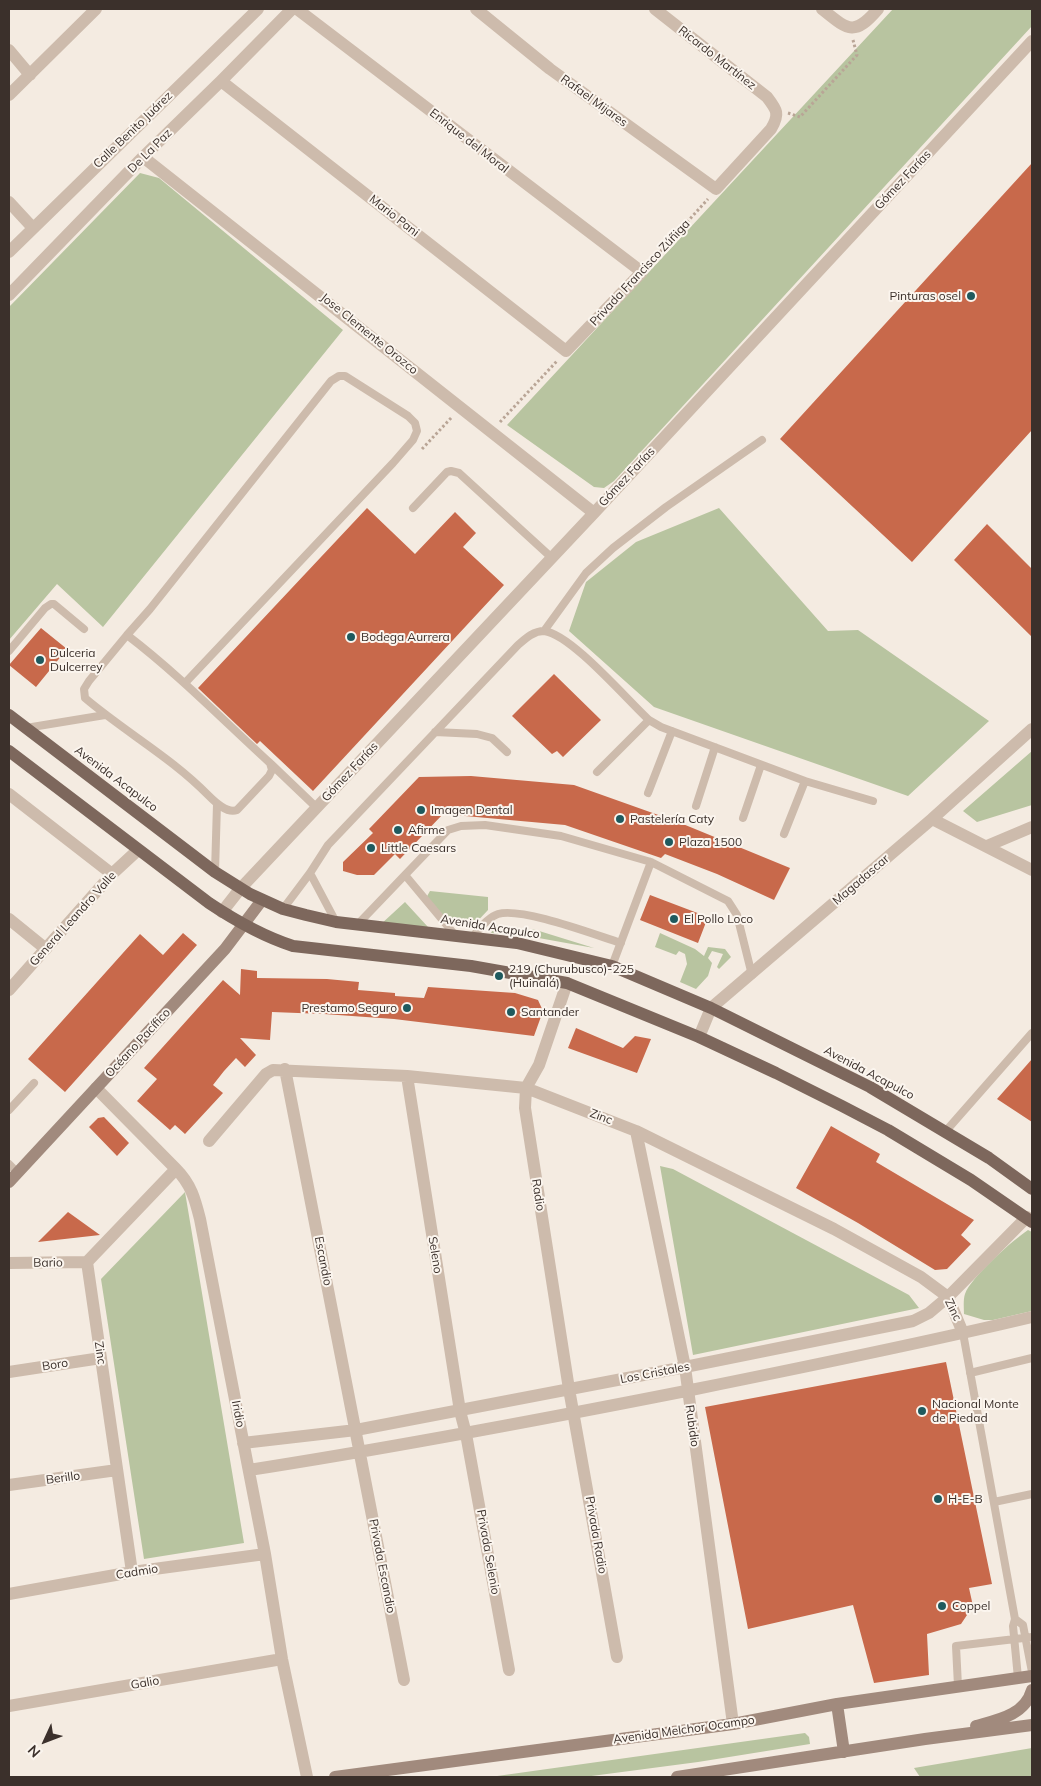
<!DOCTYPE html>
<html>
<head>
<meta charset="utf-8">
<style>
  body { margin:0 }
  #map { position:relative; width:1041px; height:1786px; overflow:hidden; background:#f4ebe1; font-family:Mulish,sans-serif }
  canvas { display:block }
  .frame { position:absolute; inset:0; border:10px solid #3b302b; pointer-events:none }
  .north { position:absolute; left:20px; top:1716px; width:50px; height:50px; -webkit-text-stroke:4px #fbf5ee; paint-order:stroke; rotate:227deg; font-size:14px; font-weight:700; line-height:20px; text-align:center; color:#3b302b }
  .north::after { content:''; display:block; margin:auto; width:18px; height:22px; background:#3b302b; clip-path:polygon(50% 0,100% 100%,50% 72%,0 100%) }
</style>
</head>
<body>
<div id="map">
<canvas width="1041" height="1786"></canvas>
<div class="frame"></div>
<div class="north">N</div>
</div>
<script>
const ctx = document.querySelector('canvas').getContext('2d');
ctx.lineJoin = 'round';
function fill(path, color) { ctx.fillStyle = color; ctx.fill(path, 'evenodd'); }
function trace(path, color, width, dash) { ctx.strokeStyle = color; ctx.lineWidth = width; ctx.lineCap = dash ? 'butt' : 'round'; ctx.setLineDash(dash || []); ctx.stroke(path); }
function drawText(font, color, halo, rows, align = 'center') {
  ctx.font = font + ' Mulish,sans-serif'; ctx.lineWidth = 4; ctx.setLineDash([]); ctx.textBaseline = 'middle'; ctx.strokeStyle = halo; ctx.fillStyle = color; for (const [text, x, y, turn = 0] of rows) {
    ctx.save(); ctx.translate(x, y); ctx.rotate((+turn || 0) * Math.PI / 180); ctx.textAlign = isNaN(turn) ? turn : align; if (halo) ctx.strokeText(text, 0, 0); ctx.fillText(text, 0, 0); ctx.restore();
  }
}
fill(new Path2D(`
  M 893,9 L 1032,9 L 1032,26 L 614,481 L 604,488 L 594,487 L 507,425 Z
  M 140,173 L 159,178 L 343,330 L 103,627 L 57,584 L 9,640 L 9,307 Z
  M 719,508 L 828,631 L 858,630 L 989,721 L 908,796 L 654,707 L 569,631 L 586,582 L 636,542 Z
  M 1032,751 L 1032,805 L 977,822 L 963,811 Z
  M 430,891 L 488,897 L 488,910 L 471,928 C 451,929 439,911 426,898 Z
  M 405,902 L 428,927 L 380,925 Z
  M 496,925 L 536,930 L 594,948 L 522,935 L 491,933 Z
  M 660,933 L 695,949 L 704,956 L 708,947 L 725,949 L 731,957 L 719,969 L 717,967 L 723,954 L 712,951 L 708,958 L 712,963 L 708,976 L 696,989 L 680,982 L 687,964 L 685,954 L 679,951 L 676,955 L 655,947 Z
  M 660,1166 L 673,1169 L 909,1295 L 919,1308 L 693,1355 Z
  M 185,1192 L 244,1543 L 144,1559 L 101,1279 Z
  M 1028,1230 L 1032,1232 L 1032,1311 L 993,1320 L 984,1320 L 964,1314 C 964,1308 963,1300 965,1294 C 971,1277 1013,1240 1028,1230 Z
  M 805,1733 L 809,1737 L 810,1744 L 698,1762 L 584,1777 L 490,1777 Z
  M 1032,1748 L 1032,1777 L 920,1777 L 914,1768 Z`), '#b8c4a0');
fill(new Path2D(`
  M 1032,163 L 1032,430 L 912,562 L 780,439 Z
  M 367,508 L 415,554 L 455,512 L 476,533 L 463,547 L 504,585 L 313,791 L 260,741 L 257,744 L 198,688 Z
  M 987,524 L 1032,569 L 1032,637 L 954,560 Z
  M 41,628 L 67,649 L 36,687 L 9,665 Z
  M 554,674 L 601,720 L 563,757 L 557,751 L 552,754 L 512,716 Z
  M 471,776 L 574,785 L 678,822 L 790,868 L 774,900 L 717,874 L 665,854 L 661,858 L 565,825 L 443,814 L 400,859 L 395,854 L 374,875 L 357,875 L 343,871 L 343,862 L 373,833 L 369,829 L 419,777 Z
  M 650,895 L 708,917 L 698,943 L 640,920 Z
  M 183,933 L 197,945 L 65,1092 L 28,1059 L 140,934 L 163,955 Z
  M 241,969 L 257,971 L 257,978 L 327,979 L 359,982 L 358,990 L 395,993 L 395,996 L 424,998 L 428,987 L 515,993 L 538,1000 L 543,1011 L 534,1036 L 394,1019 L 324,1014 L 272,1012 L 270,1040 L 240,1038 L 256,1055 L 245,1067 L 236,1058 L 224,1071 L 213,1085 L 223,1093 L 185,1134 L 175,1125 L 170,1130 L 137,1101 L 157,1079 L 144,1068 L 223,980 L 240,995 Z
  M 576,1028 L 623,1048 L 635,1036 L 651,1039 L 637,1073 L 568,1048 Z
  M 1032,1059 L 1032,1122 L 997,1099 Z
  M 104,1117 L 129,1143 L 117,1156 L 89,1127 L 98,1118 Z
  M 831,1126 L 880,1154 L 876,1162 L 974,1220 L 961,1235 L 971,1244 L 947,1269 L 935,1270 L 858,1223 L 796,1188 Z
  M 68,1212 L 100,1235 L 38,1242 Z
  M 946,1362 L 992,1584 L 969,1588 L 973,1606 L 961,1624 L 927,1634 L 929,1675 L 874,1683 L 853,1605 L 748,1629 L 705,1407 Z`), '#c8694b');
trace(new Path2D(`
  M 788,113 L 800,117 L 857,55 L 853,40
  M 650,263 L 708,199
  M 500,422 L 557,361
  M 422,449 L 452,417`), '#b9a596', 3, [2.5, 2.5]);
trace(new Path2D(`
  M 413,508 L 447,472 L 451,471 L 459,473 L 552,558
  M 544,631 L 586,573 L 613,548 L 666,507 L 762,440
  M 127,635 L 89,681 L 84,689 L 85,698 C 125,732 172,758 208,795 C 215,802 227,814 237,810 L 269,776 L 272,770 L 270,763 C 223,720 178,674 127,635 L 150,609 L 331,381 L 339,376 L 345,376 L 408,416 L 415,423 L 417,431 L 413,440 L 393,463 L 185,683
  M 9,651 L 45,608 L 51,604 L 54,604 L 84,629
  M 26,728 L 105,715
  M 435,732 L 477,734 L 492,738 L 507,752
  M 271,764 L 316,807
  M 597,772 L 649,720
  M 648,793 L 672,731
  M 696,806 L 715,747
  M 743,818 L 761,765
  M 784,834 L 805,781
  M 215,872 L 217,804
  M 310,873 L 336,922
  M 405,875 L 455,935
  M 283,909 L 310,873 L 328,845 L 518,645 C 525,639 533,631 544,631 C 571,634 627,700 649,720 L 661,727 L 805,781 L 873,801
  M 358,924 L 448,830 L 461,826 L 485,825 L 561,836 L 651,862 L 728,901 L 737,915 L 752,975
  M 472,937 C 479,930 488,917 498,914 C 522,907 595,935 621,943
  M 612,966 L 651,862
  M 9,1110 L 34,1083
  M 945,1132 L 1032,1033
  M 9,1164 L 18,1173
  M 963,1333 L 1015,1619 L 1013,1626 L 1018,1678
  M 970,1373 L 1032,1358
  M 994,1502 L 1032,1494
  M 1015,1619 L 1023,1625 L 1032,1672
  M 958,1686 L 956,1646 L 1032,1637`), '#cdbbac', 8);
trace(new Path2D(`
  M 476,9 L 550,69 L 716,189 L 771,129 C 780,114 777,110 767,97 L 655,9
  M 822,9 C 848,30 854,37 878,9
  M 9,50 L 30,75
  M 221,81 L 566,351 L 642,272 L 297,9
  M 9,95 L 96,9
  M 143,157 L 594,513
  M 9,202 L 33,228
  M 9,252 L 258,9
  M 9,295 L 143,157 L 221,81 L 292,9
  M 9,794 L 112,874
  M 932,819 L 1032,870
  M 987,846 L 1032,827
  M 222,912 L 240,889 L 594,513 L 1032,41
  M 9,919 L 46,949
  M 567,983 L 539,1065 L 526,1088 L 525,1108 L 569,1389 L 617,1657
  M 9,990 L 112,874 L 138,850
  M 699,1037 L 711,1008 L 932,819 L 1032,729
  M 285,1069 L 404,1680
  M 407,1076 L 460,1411 L 466,1434 L 509,1670
  M 96,1088 L 176,1169 C 191,1184 195,1199 200,1219 L 265,1554 L 282,1659 L 307,1777
  M 636,1131 L 685,1367 L 733,1724
  M 209,1141 L 266,1074 L 273,1070 L 407,1076 L 526,1088 L 636,1131 L 834,1229 L 921,1277 L 948,1297 L 963,1333
  M 9,1263 L 87,1262
  M 9,1372 L 101,1358
  M 243,1443 L 356,1430 L 685,1367 L 913,1321 L 929,1313 L 948,1297 L 1027,1217
  M 249,1470 C 397,1447 544,1419 691,1390 C 805,1367 919,1344 1032,1317
  M 9,1485 L 117,1470
  M 132,1572 L 87,1262 L 176,1169
  M 9,1594 L 132,1572 L 265,1554
  M 9,1706 L 282,1659`), '#cdbbac', 12);
trace(new Path2D(`
  M 9,1182 L 225,949 L 262,900
  M 837,1704 L 844,1752
  M 976,1726 C 998,1720 1025,1715 1032,1690
  M 335,1777 L 733,1724 L 837,1704 L 1032,1676
  M 677,1777 L 925,1739 L 1032,1725`), '#a18a7d', 12);
trace(new Path2D(`
  M 9,715 L 215,872 L 250,894 L 283,909 L 306,915 L 336,922 L 517,943 L 612,966 L 711,1008 L 870,1087 L 989,1158 L 1032,1189
  M 9,751 L 209,903 C 236,921 262,936 293,946 L 471,966 L 567,983 L 699,1037 L 776,1073 L 842,1106 L 888,1130 L 971,1180 L 1032,1222`), '#7d675c', 12);
for (const [x, y, r, color] of [
  [971,296,5,"#1f5a5e"],
  [351,637,5,"#1f5a5e"],
  [40,660,5,"#1f5a5e"],
  [421,810,5,"#1f5a5e"],
  [620,819,5,"#1f5a5e"],
  [398,830,5,"#1f5a5e"],
  [669,842,5,"#1f5a5e"],
  [371,848,5,"#1f5a5e"],
  [674,919,5,"#1f5a5e"],
  [499,976,5,"#1f5a5e"],
  [407,1008,5,"#1f5a5e"],
  [511,1012,5,"#1f5a5e"],
  [922,1411,5,"#1f5a5e"],
  [938,1499,5,"#1f5a5e"],
  [942,1606,5,"#1f5a5e"]
]) { const dot = new Path2D(); dot.arc(x, y, r, 0, 2 * Math.PI); ctx.fillStyle = color; ctx.fill(dot); trace(dot, '#fbf5ee', 2); }
drawText('12px', '#3b302b', '#fbf5ee', [
  ["Ricardo Martínez",717,58,38],
  ["Rafael Mijares",594,101,36],
  ["Calle Benito Juárez",133,130,-44],
  ["Enrique del Moral",469,141,38],
  ["De La Paz",150,151,-45],
  ["Gómez Farías",903,180,-47],
  ["Mario Pani",394,216,38],
  ["Privada Francisco Zúñiga",640,273,-47],
  ["Jose Clemente Orozco",369,334,39],
  ["Gómez Farías",627,477,-47],
  ["Gómez Farías",350,772,-47],
  ["Avenida Acapulco",116,779,37],
  ["Magadascar",861,880,-41],
  ["General Leandro Valle",73,919,-48],
  ["Avenida Acapulco",490,927,9],
  ["Océano Pacífico",138,1043,-47],
  ["Avenida Acapulco",869,1073,28],
  ["Zinc",601,1117,21],
  ["Radio",538,1195,81],
  ["Seleno",435,1255,81],
  ["Escandio",323,1261,79],
  ["Bario",48,1263,-1],
  ["Zinc",953,1310,64],
  ["Zinc",100,1353,82],
  ["Boro",55,1365,-9],
  ["Los Cristales",655,1373,-11],
  ["Iridio",238,1414,79],
  ["Rubidio",692,1426,82],
  ["Berillo",63,1478,-8],
  ["Privada Radio",596,1535,80],
  ["Privada Selenio",488,1552,80],
  ["Privada Escandio",382,1566,79],
  ["Cadmio",137,1572,-9],
  ["Galio",145,1683,-10],
  ["Avenida Melchor Ocampo",684,1730,-8]
]);
drawText('12px', '#3b302b', '#fbf5ee', [
  ["Pinturas osel",961,296,"right"],
  ["Bodega Aurrera",361,637],
  ["Dulceria",50,653],
  ["Dulcerrey",50,667],
  ["Imagen Dental",431,810],
  ["Pastelería Caty",630,819],
  ["Afirme",408,830],
  ["Plaza 1500",679,842],
  ["Little Caesars",381,848],
  ["El Pollo Loco",684,919],
  ["219 (Churubusco)-225",509,969],
  ["(Huinalá)",509,983],
  ["Prestamo Seguro",397,1008,"right"],
  ["Santander",521,1012],
  ["Nacional Monte",932,1404],
  ["de Piedad",932,1418],
  ["H-E-B",948,1499],
  ["Coppel",952,1606]
], 'left');
</script>
</body>
</html>
